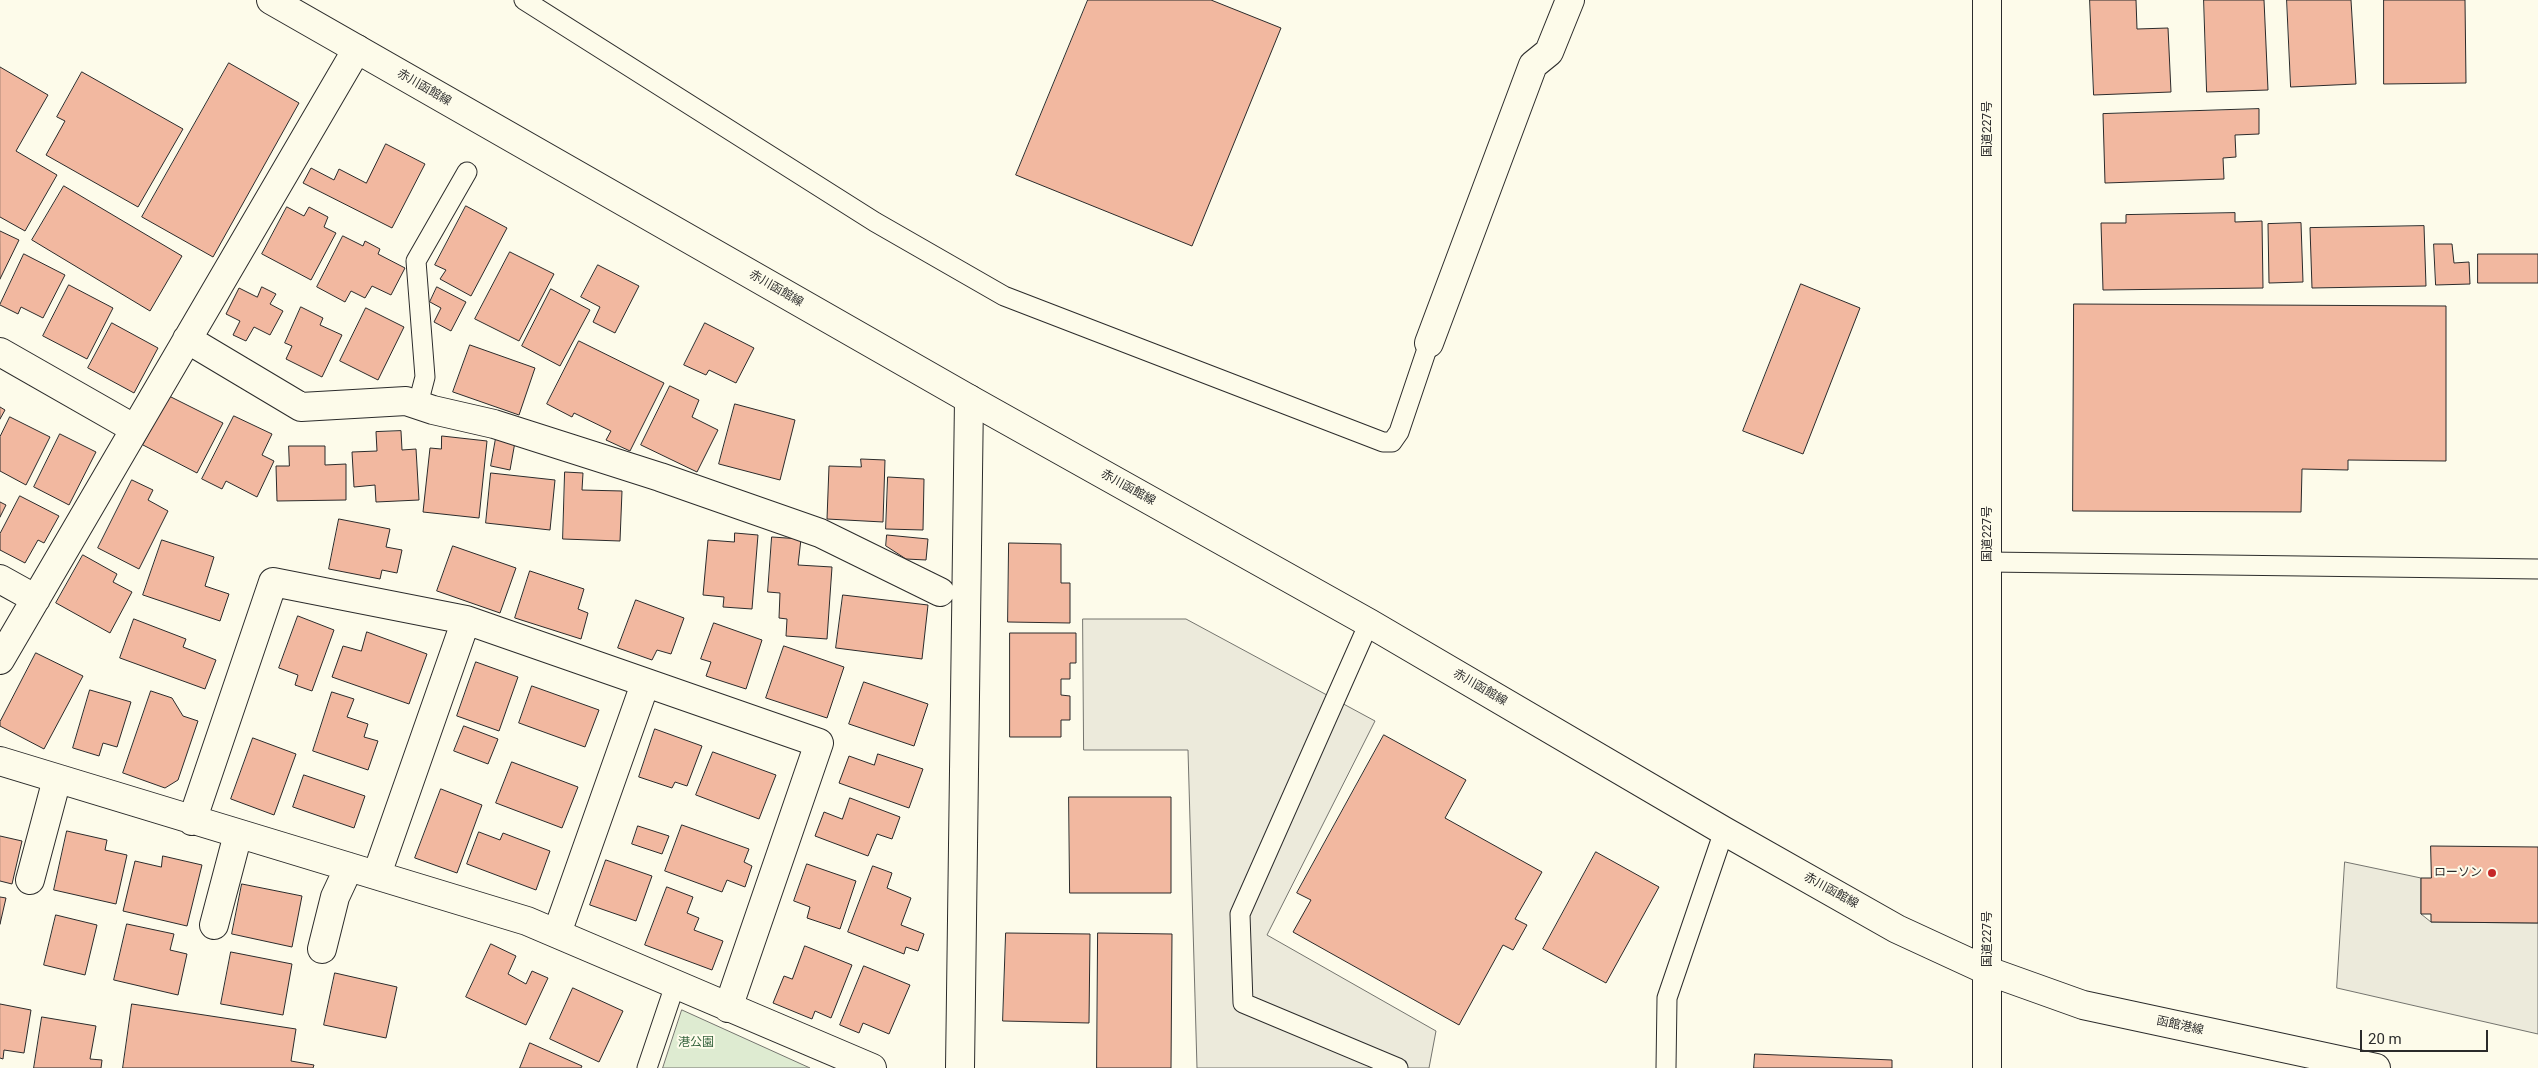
<!DOCTYPE html>
<html>
<head>
<meta charset="utf-8">
<style>
  body { margin:0 }
  #map { position:relative; width:2538px; height:1068px; overflow:hidden; background:#fdfbea; font-family:Roboto,sans-serif }
  canvas { display:block }
  .scale { position:absolute; left:2360px; top:1030px; width:128px; height:22px; box-sizing:border-box; border:2px solid #2b2b2b; border-top:0; padding-left:6px; font-size:15px; line-height:18px; white-space:nowrap; color:#2b2b2b; -webkit-text-stroke:4px #fdfbea; paint-order:stroke }
</style>
</head>
<body>
<div id="map">
<canvas width="2538" height="1068"></canvas>
<div class="scale">20 m</div>
</div>
<script>
const ctx = document.querySelector('canvas').getContext('2d');
ctx.lineJoin = 'round';
function fill(path, color) { ctx.fillStyle = color; ctx.fill(path, 'evenodd'); }
function trace(path, color, width, dash) { ctx.strokeStyle = color; ctx.lineWidth = width; ctx.lineCap = dash ? 'butt' : 'round'; ctx.setLineDash(dash || []); ctx.stroke(path); }
function drawText(font, color, halo, rows, align = 'center') {
  ctx.font = font + ' Roboto,"Noto Sans JP",sans-serif'; ctx.lineWidth = 4; ctx.setLineDash([]); ctx.textBaseline = 'middle'; ctx.strokeStyle = halo; ctx.fillStyle = color; for (const [text, x, y, turn = 0] of rows) {
    ctx.save(); ctx.translate(x, y); ctx.rotate((+turn || 0) * Math.PI / 180); ctx.textAlign = isNaN(turn) ? turn : align; if (halo) ctx.strokeText(text, 0, 0); ctx.fillText(text, 0, 0); ctx.restore();
  }
}
const green = new Path2D(`
  M 682,1010 L 810,1068 L 663,1068 Z`);
fill(green, '#deebd1');
trace(green, '#74746e', 1);
const parking = new Path2D(`
  M 1083,619 L 1186,619 L 1375,721 L 1267,935 L 1436,1031 L 1429,1068 L 1197,1068 L 1188,750 L 1084,750 Z
  M 2345,862 L 2421,878 L 2421,914 L 2431,922 L 2538,923 L 2538,1034 L 2337,988 Z`);
fill(parking, '#eceadb');
trace(parking, '#74746e', 1);
const building = new Path2D(`
  M 1088,0 L 1211,0 L 1281,28 L 1192,246 L 1016,175 Z
  M 2090,0 L 2136,0 L 2137,29 L 2168,28 L 2171,92 L 2094,95 Z
  M 2204,0 L 2264,0 L 2268,90 L 2207,92 Z
  M 2287,0 L 2351,0 L 2356,84 L 2291,87 Z
  M 2384,0 L 2465,0 L 2466,83 L 2384,84 Z
  M 229,63 L 299,103 L 213,257 L 142,217 Z
  M 0,67 L 48,95 L 16,151 L 57,175 L 25,231 L 0,217 Z
  M 82,72 L 183,129 L 138,207 L 46,155 L 65,121 L 57,117 Z
  M 2259,109 L 2259,134 L 2235,135 L 2236,157 L 2223,158 L 2224,179 L 2105,183 L 2103,114 Z
  M 386,144 L 425,164 L 392,228 L 303,183 L 311,168 L 334,180 L 339,169 L 366,183 Z
  M 64,186 L 182,256 L 150,311 L 32,240 Z
  M 466,206 L 507,228 L 471,296 L 440,279 L 446,270 L 435,265 Z
  M 287,207 L 304,216 L 309,207 L 328,217 L 324,227 L 336,233 L 311,280 L 262,254 Z
  M 2235,213 L 2235,222 L 2262,221 L 2263,288 L 2103,290 L 2101,223 L 2126,223 L 2126,215 Z
  M 2301,223 L 2303,282 L 2269,283 L 2268,224 Z
  M 2424,226 L 2426,286 L 2312,288 L 2310,228 Z
  M 0,231 L 19,240 L 0,279 Z
  M 343,236 L 363,246 L 365,241 L 380,249 L 378,254 L 405,268 L 391,295 L 372,286 L 365,298 L 351,291 L 345,302 L 317,287 Z
  M 2434,244 L 2452,244 L 2454,263 L 2469,262 L 2470,284 L 2436,285 Z
  M 510,252 L 554,274 L 519,341 L 475,319 Z
  M 24,254 L 65,275 L 43,318 L 21,307 L 18,314 L 0,305 Z
  M 2478,254 L 2538,254 L 2538,283 L 2478,283 Z
  M 598,265 L 639,286 L 615,333 L 593,322 L 600,307 L 581,297 Z
  M 1801,284 L 1860,308 L 1803,454 L 1743,431 Z
  M 69,285 L 113,308 L 87,359 L 43,336 Z
  M 262,287 L 276,294 L 270,304 L 283,311 L 270,335 L 254,327 L 246,341 L 233,335 L 240,321 L 226,314 L 239,288 L 257,297 Z
  M 437,287 L 466,302 L 451,331 L 434,322 L 441,308 L 430,302 Z
  M 551,289 L 590,310 L 560,366 L 522,346 Z
  M 2074,304 L 2446,306 L 2446,461 L 2348,460 L 2348,470 L 2302,469 L 2301,512 L 2073,511 Z
  M 301,307 L 323,318 L 320,325 L 342,335 L 322,377 L 286,359 L 292,346 L 285,343 Z
  M 366,308 L 404,327 L 378,380 L 340,361 Z
  M 112,323 L 158,348 L 134,393 L 88,368 Z
  M 705,323 L 754,348 L 736,383 L 709,370 L 706,375 L 684,365 Z
  M 579,341 L 664,383 L 630,451 L 606,440 L 611,431 L 574,413 L 572,417 L 547,404 Z
  M 470,345 L 535,368 L 519,415 L 453,392 Z
  M 670,386 L 699,400 L 692,417 L 718,430 L 697,472 L 641,445 Z
  M 169,396 L 223,423 L 197,473 L 143,445 Z
  M 735,404 L 795,420 L 780,480 L 719,464 Z
  M 0,407 L 5,410 L 0,419 Z
  M 234,416 L 272,434 L 262,455 L 274,461 L 257,497 L 226,481 L 222,489 L 202,479 Z
  M 10,417 L 50,437 L 26,485 L 0,471 L 0,437 Z
  M 401,431 L 402,450 L 416,449 L 419,500 L 376,502 L 375,485 L 354,487 L 352,452 L 377,451 L 376,432 Z
  M 60,434 L 96,452 L 69,505 L 34,487 Z
  M 442,436 L 487,441 L 479,518 L 423,512 L 430,448 L 441,449 Z
  M 496,438 L 515,442 L 510,470 L 491,466 Z
  M 289,446 L 325,446 L 325,465 L 346,464 L 346,500 L 277,501 L 276,466 L 289,466 Z
  M 861,459 L 885,460 L 883,522 L 827,519 L 829,466 L 861,467 Z
  M 565,472 L 583,473 L 582,490 L 622,491 L 620,541 L 563,539 Z
  M 491,473 L 555,480 L 550,530 L 486,523 Z
  M 888,477 L 924,479 L 923,530 L 886,529 Z
  M 132,480 L 153,490 L 148,500 L 168,511 L 139,569 L 98,548 Z
  M 20,496 L 59,516 L 44,543 L 38,540 L 25,563 L 0,550 L 0,534 Z
  M 0,502 L 6,505 L 0,517 Z
  M 339,519 L 390,529 L 386,547 L 402,550 L 397,573 L 382,570 L 380,579 L 329,569 Z
  M 735,533 L 758,535 L 752,609 L 723,607 L 724,597 L 703,595 L 708,540 L 734,542 Z
  M 887,535 L 928,539 L 926,560 L 906,559 L 886,546 Z
  M 772,537 L 801,539 L 798,565 L 832,567 L 827,639 L 786,636 L 787,619 L 779,618 L 780,593 L 768,592 Z
  M 162,540 L 214,557 L 205,586 L 229,594 L 220,621 L 143,595 Z
  M 1009,543 L 1061,544 L 1061,583 L 1070,583 L 1070,623 L 1008,622 Z
  M 453,546 L 516,568 L 500,613 L 437,591 Z
  M 83,555 L 117,574 L 113,582 L 132,592 L 110,633 L 56,603 Z
  M 530,571 L 584,589 L 578,609 L 588,613 L 581,639 L 515,618 Z
  M 843,595 L 928,605 L 922,659 L 836,648 Z
  M 636,600 L 684,618 L 671,654 L 657,650 L 652,660 L 618,648 Z
  M 298,616 L 334,630 L 312,691 L 295,685 L 298,675 L 279,668 Z
  M 134,619 L 186,639 L 183,647 L 216,660 L 205,689 L 120,658 Z
  M 714,623 L 762,640 L 746,689 L 706,676 L 711,662 L 701,659 Z
  M 367,632 L 427,654 L 409,704 L 332,677 L 343,646 L 361,651 Z
  M 1010,633 L 1076,633 L 1076,663 L 1070,663 L 1070,679 L 1061,679 L 1061,695 L 1070,696 L 1070,720 L 1061,720 L 1061,737 L 1010,737 Z
  M 784,646 L 844,667 L 827,718 L 766,698 Z
  M 36,653 L 83,676 L 44,749 L 0,726 L 0,722 Z
  M 476,662 L 518,677 L 499,731 L 457,716 Z
  M 864,682 L 928,704 L 914,746 L 849,724 Z
  M 532,686 L 599,710 L 585,747 L 519,723 Z
  M 90,690 L 131,702 L 117,747 L 103,743 L 99,756 L 73,748 Z
  M 151,691 L 172,698 L 183,716 L 198,721 L 178,780 L 165,788 L 123,773 Z
  M 332,692 L 354,699 L 347,717 L 368,724 L 364,737 L 378,741 L 368,770 L 313,751 Z
  M 464,726 L 498,739 L 488,764 L 454,751 Z
  M 655,729 L 702,746 L 687,786 L 675,782 L 672,788 L 639,777 Z
  M 1384,735 L 1466,780 L 1445,818 L 1542,872 L 1515,919 L 1527,925 L 1513,950 L 1503,945 L 1459,1025 L 1293,932 L 1311,900 L 1297,893 Z
  M 253,738 L 296,754 L 274,815 L 231,799 Z
  M 713,752 L 776,775 L 759,819 L 696,795 Z
  M 878,754 L 923,769 L 909,808 L 839,783 L 849,756 L 874,765 Z
  M 512,762 L 578,787 L 562,828 L 496,803 Z
  M 304,775 L 365,796 L 354,828 L 293,807 Z
  M 441,789 L 482,805 L 457,873 L 415,858 Z
  M 1069,797 L 1171,797 L 1171,893 L 1070,893 Z
  M 850,798 L 900,817 L 892,839 L 877,834 L 868,856 L 815,836 L 824,812 L 842,819 Z
  M 682,825 L 749,849 L 744,862 L 752,866 L 745,887 L 727,880 L 722,892 L 665,871 Z
  M 638,826 L 669,836 L 662,854 L 632,844 Z
  M 67,831 L 107,840 L 105,850 L 127,855 L 116,904 L 54,890 Z
  M 479,832 L 500,840 L 503,833 L 550,851 L 536,890 L 467,864 Z
  M 0,836 L 22,841 L 12,884 L 0,881 Z
  M 2431,846 L 2538,847 L 2538,923 L 2431,922 L 2431,914 L 2421,914 L 2421,878 L 2431,878 Z
  M 1596,852 L 1659,887 L 1606,983 L 1543,949 Z
  M 163,856 L 202,865 L 187,926 L 123,911 L 135,861 L 161,867 Z
  M 606,860 L 652,876 L 636,921 L 590,905 Z
  M 807,864 L 856,881 L 840,929 L 807,918 L 810,907 L 794,901 Z
  M 873,866 L 892,873 L 887,888 L 911,898 L 901,925 L 924,934 L 918,951 L 906,947 L 904,954 L 848,932 Z
  M 242,884 L 302,896 L 292,947 L 232,934 Z
  M 667,887 L 693,897 L 687,913 L 699,918 L 694,930 L 723,941 L 712,970 L 645,945 Z
  M 0,897 L 6,898 L 0,924 Z
  M 56,915 L 97,925 L 85,975 L 44,965 Z
  M 127,924 L 174,934 L 170,950 L 187,954 L 178,995 L 114,980 Z
  M 1006,933 L 1090,934 L 1089,1023 L 1003,1021 Z
  M 1098,933 L 1172,934 L 1171,1068 L 1097,1068 Z
  M 491,944 L 516,956 L 508,974 L 526,984 L 532,971 L 548,978 L 526,1025 L 466,997 Z
  M 805,946 L 852,965 L 831,1018 L 815,1011 L 812,1019 L 773,1003 L 784,976 L 792,979 Z
  M 231,952 L 292,964 L 283,1015 L 221,1004 Z
  M 864,966 L 910,985 L 889,1034 L 863,1023 L 859,1033 L 840,1025 Z
  M 335,973 L 397,987 L 386,1038 L 324,1025 Z
  M 573,988 L 623,1011 L 599,1062 L 550,1039 Z
  M 0,1004 L 31,1010 L 24,1053 L 4,1050 L 3,1059 L 0,1058 Z
  M 132,1004 L 296,1029 L 291,1061 L 314,1065 L 313,1068 L 123,1068 Z
  M 42,1017 L 96,1026 L 90,1059 L 102,1060 L 101,1068 L 34,1068 Z
  M 530,1043 L 582,1066 L 581,1068 L 520,1068 Z
  M 1755,1054 L 1892,1060 L 1892,1068 L 1754,1068 Z`);
fill(building, '#f2b8a0');
trace(building, '#2b2b2b', 1);
const lane = new Path2D(`
  M 524,0 L 875,222 L 1004,296 L 1383,442 L 1392,442 L 1399,432 L 1429,343
  M 418,404 L 425,377 L 416,261 L 467,172
  M 1988,562 L 2538,569
  M 1369,623 L 1240,914 L 1243,1003 L 1398,1068
  M 647,1068 L 675,985
  M 1666,1068 L 1667,998 L 1724,831`);
const street = new Path2D(`
  M 187,339 L 301,407 L 406,401 L 433,410 L 494,424 L 660,477 L 820,533 L 940,592
  M 1429,343 L 1533,65 L 1549,52 L 1570,0
  M 0,352 L 135,429
  M 0,579 L 36,599
  M 0,660 L 357,49
  M 0,761 L 527,921 L 872,1068
  M 192,821 L 273,582 L 466,620 L 819,743 L 728,1008
  M 377,874 L 466,620
  M 30,880 L 57,779
  M 214,925 L 238,834
  M 557,933 L 645,684
  M 322,949 L 335,897 L 349,867
  M 960,1068 L 969,399`);
const secondary = new Path2D(`
  M 271,0 L 969,399 L 1369,623 L 1724,831 L 1897,929 L 1988,971 L 2083,1005 L 2376,1068`);
const highway = new Path2D(`
  M 1987,0 L 1987,1068`);
trace(lane, '#2b2b2b', 21);
trace(street, '#2b2b2b', 30);
trace(secondary, '#2b2b2b', 30);
trace(highway, '#2b2b2b', 30);
trace(lane, '#fdfbea', 19);
trace(street, '#fdfbea', 28);
trace(secondary, '#fdfbea', 28);
trace(highway, '#fdfbea', 28);
for (const [x, y, r, color] of [
  [2492,873,5,"#c62828"]
]) { const dot = new Path2D(); dot.arc(x, y, r, 0, 2 * Math.PI); ctx.fillStyle = color; ctx.fill(dot); trace(dot, '#fdfbea', 2); }
drawText('12px', '#2b2b2b', '#fdfbea', [
  ["赤川函館線",424,88,30],
  ["国道227号",1988,129,-90],
  ["赤川函館線",776,289,30],
  ["赤川函館線",1128,488,29],
  ["国道227号",1988,534,-90],
  ["赤川函館線",1480,688,30],
  ["赤川函館線",1831,891,29],
  ["国道227号",1988,939,-90],
  ["函館港線",2180,1026,12]
]);
drawText('12px', '#2b2b2b', '#fdfbea', [
  ["ローソン",2482,873]
], 'right');
drawText('12px', '#34623c', '#fdfbea', [
  ["港公園",696,1043]
]);
</script>
</body>
</html>
